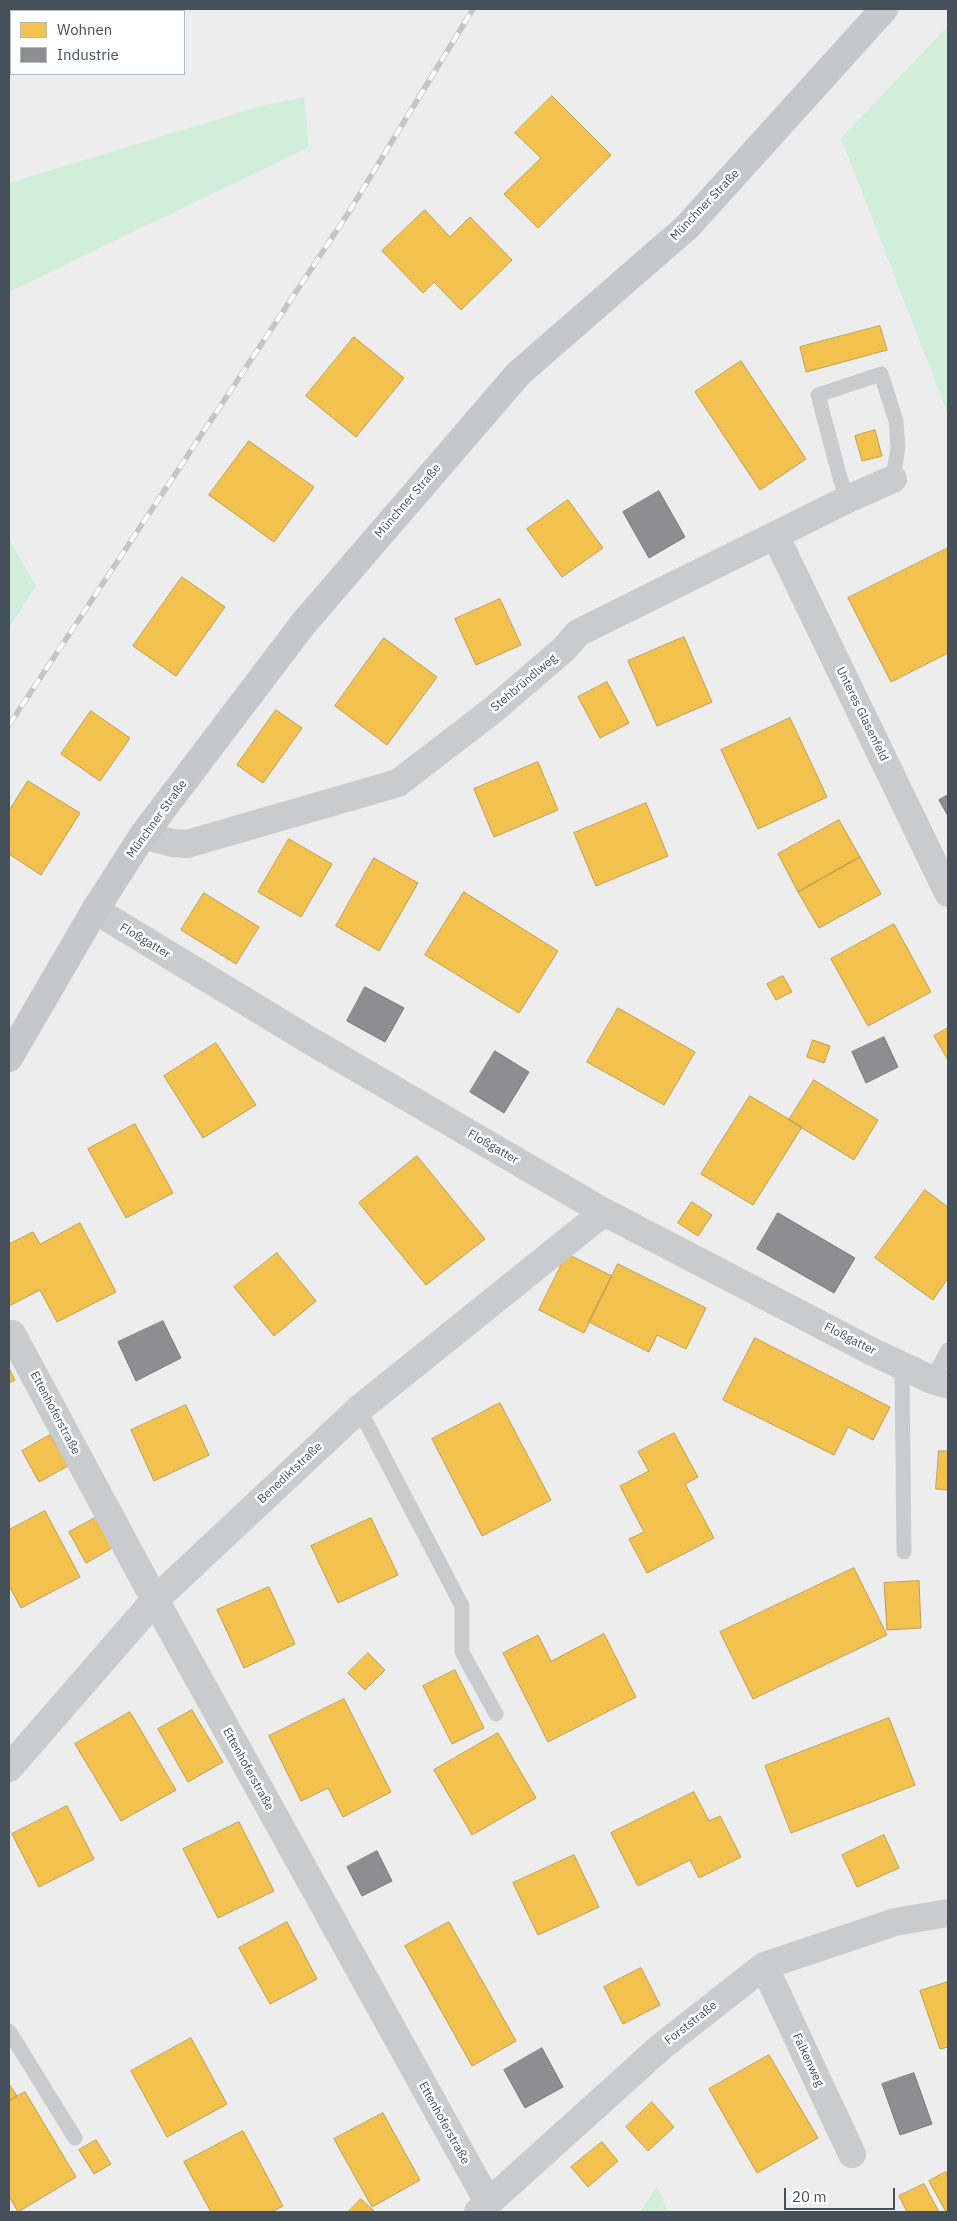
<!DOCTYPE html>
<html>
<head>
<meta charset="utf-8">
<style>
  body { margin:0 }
  #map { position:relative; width:957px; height:2221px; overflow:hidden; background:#eeeded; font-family:"IBM Plex Sans",sans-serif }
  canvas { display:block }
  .frame { position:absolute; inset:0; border:10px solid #44505a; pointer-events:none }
  .legend { position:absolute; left:10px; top:10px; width:175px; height:65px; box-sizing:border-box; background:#fff; border:1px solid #b4b9bd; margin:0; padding:6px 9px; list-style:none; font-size:15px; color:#44505a }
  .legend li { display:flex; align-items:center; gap:10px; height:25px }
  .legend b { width:25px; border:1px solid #b4b9bd }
  .scale { position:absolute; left:784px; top:2188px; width:111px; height:22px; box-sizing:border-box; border:2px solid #44505a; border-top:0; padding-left:6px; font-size:15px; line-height:18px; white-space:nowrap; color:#44505a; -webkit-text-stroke:4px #fff; paint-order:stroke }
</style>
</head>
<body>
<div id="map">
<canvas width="957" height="2221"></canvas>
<div class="frame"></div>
<ul class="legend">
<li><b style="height:14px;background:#f2c14e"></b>Wohnen</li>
<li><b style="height:14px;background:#8d8d92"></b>Industrie</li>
</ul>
<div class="scale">20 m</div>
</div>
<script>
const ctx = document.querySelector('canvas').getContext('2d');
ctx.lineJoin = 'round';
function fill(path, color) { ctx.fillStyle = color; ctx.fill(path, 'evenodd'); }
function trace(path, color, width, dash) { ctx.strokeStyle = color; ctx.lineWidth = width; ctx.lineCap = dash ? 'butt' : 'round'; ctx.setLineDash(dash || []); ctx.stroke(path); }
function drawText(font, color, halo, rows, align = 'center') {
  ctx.font = font + ' "IBM Plex Sans",sans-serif'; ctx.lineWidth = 5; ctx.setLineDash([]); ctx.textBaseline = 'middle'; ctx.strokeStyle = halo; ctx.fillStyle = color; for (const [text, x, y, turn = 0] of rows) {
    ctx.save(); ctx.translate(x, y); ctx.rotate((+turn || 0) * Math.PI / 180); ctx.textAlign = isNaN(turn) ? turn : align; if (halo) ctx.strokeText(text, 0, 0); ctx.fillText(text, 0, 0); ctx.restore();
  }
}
fill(new Path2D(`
  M 948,26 L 948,414 L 841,138 Z
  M 304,97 L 309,147 L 9,292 L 9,183 L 261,106 Z
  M 9,539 L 36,586 L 9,628 Z
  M 657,2186 L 668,2212 L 640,2212 Z`), '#d1eedb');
const homes = new Path2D(`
  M 552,96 L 611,155 L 538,228 L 504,194 L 541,158 L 515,133 Z
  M 425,210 L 450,237 L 470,217 L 512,260 L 461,310 L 434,282 L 423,293 L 382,251 Z
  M 880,326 L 887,350 L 806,372 L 800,347 Z
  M 354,337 L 404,378 L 356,437 L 306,396 Z
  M 741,361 L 806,459 L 760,490 L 695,392 Z
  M 875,430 L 882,456 L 862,461 L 855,436 Z
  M 249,441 L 314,487 L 274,542 L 209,495 Z
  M 568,500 L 603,548 L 562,577 L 527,529 Z
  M 948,548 L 948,653 L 891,682 L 848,598 Z
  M 182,577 L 225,607 L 176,676 L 133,646 Z
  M 500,599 L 521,645 L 476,665 L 455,619 Z
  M 684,637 L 712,702 L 657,726 L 628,661 Z
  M 384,638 L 437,677 L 387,745 L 335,706 Z
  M 607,682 L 629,723 L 600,738 L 578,697 Z
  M 276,710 L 302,728 L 263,783 L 237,765 Z
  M 91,711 L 130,738 L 100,781 L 61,754 Z
  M 790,718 L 827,797 L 758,829 L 721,750 Z
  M 538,762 L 558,810 L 494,837 L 474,789 Z
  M 28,781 L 80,813 L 41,875 L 9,854 L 9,811 Z
  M 646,803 L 668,856 L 596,886 L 574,833 Z
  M 839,820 L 860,857 L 798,892 L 778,854 Z
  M 289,839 L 332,864 L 301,917 L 258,892 Z
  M 860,857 L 881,894 L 819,928 L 798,892 Z
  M 374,858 L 418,883 L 379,951 L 336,926 Z
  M 464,892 L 558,951 L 519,1013 L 425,955 Z
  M 204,893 L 259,927 L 236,964 L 181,930 Z
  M 894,924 L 931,992 L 868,1026 L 831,959 Z
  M 783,976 L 792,992 L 776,1000 L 767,984 Z
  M 618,1008 L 695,1052 L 664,1105 L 587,1062 Z
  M 948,1028 L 948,1060 L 934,1036 Z
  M 813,1040 L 830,1046 L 824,1063 L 807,1057 Z
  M 216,1043 L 256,1105 L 203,1138 L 164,1076 Z
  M 814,1080 L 878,1120 L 854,1160 L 789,1120 Z
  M 750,1096 L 802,1127 L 753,1205 L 701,1174 Z
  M 135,1124 L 173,1193 L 126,1218 L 88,1149 Z
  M 417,1156 L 485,1239 L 426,1285 L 359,1203 Z
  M 925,1190 L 948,1207 L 948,1278 L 933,1300 L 875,1258 Z
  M 692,1202 L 712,1215 L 698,1236 L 678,1223 Z
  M 80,1223 L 116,1292 L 57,1322 L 40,1290 L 9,1306 L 9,1244 L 33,1232 L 40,1244 Z
  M 277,1253 L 316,1301 L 274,1336 L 234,1287 Z
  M 567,1254 L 612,1276 L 584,1333 L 539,1310 Z
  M 618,1264 L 706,1308 L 686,1349 L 657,1335 L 649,1352 L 589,1322 Z
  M 755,1338 L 890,1407 L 873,1440 L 848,1427 L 834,1455 L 723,1400 Z
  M 9,1368 L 15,1380 L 9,1383 Z
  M 500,1403 L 551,1500 L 482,1536 L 432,1439 Z
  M 186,1405 L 209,1455 L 154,1481 L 131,1430 Z
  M 674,1433 L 698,1477 L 685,1484 L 714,1538 L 647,1573 L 629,1539 L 644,1532 L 620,1486 L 649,1471 L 638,1452 Z
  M 50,1435 L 68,1466 L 39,1482 L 22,1451 Z
  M 939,1451 L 948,1451 L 948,1490 L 936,1489 Z
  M 45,1511 L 80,1577 L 21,1608 L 9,1586 L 9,1530 Z
  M 97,1517 L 114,1547 L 86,1563 L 69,1532 Z
  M 371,1518 L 398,1575 L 338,1603 L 311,1546 Z
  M 854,1568 L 887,1635 L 753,1699 L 720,1632 Z
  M 919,1581 L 921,1628 L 887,1630 L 884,1583 Z
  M 269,1587 L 295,1644 L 244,1668 L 217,1610 Z
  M 604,1634 L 636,1697 L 548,1742 L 503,1653 L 538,1635 L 551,1661 Z
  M 368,1653 L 385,1670 L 365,1690 L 348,1673 Z
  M 455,1670 L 484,1728 L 452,1744 L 423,1686 Z
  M 344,1699 L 391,1792 L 343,1817 L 328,1788 L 301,1801 L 269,1736 Z
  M 192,1710 L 223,1762 L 188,1782 L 158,1729 Z
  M 130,1712 L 176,1790 L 121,1821 L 75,1744 Z
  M 889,1718 L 915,1785 L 791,1833 L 765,1766 Z
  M 498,1733 L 536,1798 L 472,1835 L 434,1770 Z
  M 694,1792 L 709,1821 L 720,1816 L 741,1857 L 699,1878 L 690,1860 L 638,1886 L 611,1833 Z
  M 67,1806 L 94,1859 L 39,1887 L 12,1834 Z
  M 239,1822 L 274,1891 L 218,1918 L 183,1849 Z
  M 884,1835 L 899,1868 L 857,1887 L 842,1855 Z
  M 574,1855 L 599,1907 L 538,1935 L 513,1883 Z
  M 287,1922 L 317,1979 L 270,2004 L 239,1948 Z
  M 449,1922 L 516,2041 L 472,2066 L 405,1946 Z
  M 641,1968 L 660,2005 L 623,2024 L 604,1987 Z
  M 948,1982 L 948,2047 L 940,2049 L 920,1991 Z
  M 191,2038 L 227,2104 L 167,2137 L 131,2071 Z
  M 769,2055 L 818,2138 L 757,2173 L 709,2089 Z
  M 9,2084 L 17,2096 L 9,2101 Z
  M 25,2092 L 76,2177 L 18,2212 L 9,2196 L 9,2101 Z
  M 652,2102 L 674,2127 L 648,2151 L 626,2127 Z
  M 383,2113 L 420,2180 L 372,2207 L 334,2139 Z
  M 243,2131 L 283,2206 L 271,2212 L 211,2212 L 184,2162 Z
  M 96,2140 L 111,2164 L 94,2174 L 79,2150 Z
  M 602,2142 L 618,2161 L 588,2187 L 571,2167 Z
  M 946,2172 L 948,2176 L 948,2212 L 946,2212 L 929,2181 Z
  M 924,2184 L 939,2212 L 907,2212 L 899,2196 Z
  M 361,2199 L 375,2212 L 348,2212 Z`);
fill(homes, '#f2c14e');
trace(homes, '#be9f52', 1);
const industry = new Path2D(`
  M 659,491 L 685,537 L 649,558 L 623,512 Z
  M 948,795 L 948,816 L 939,800 Z
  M 365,987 L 404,1008 L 385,1042 L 347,1021 Z
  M 884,1037 L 898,1067 L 866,1083 L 852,1052 Z
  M 495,1051 L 529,1072 L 504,1113 L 470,1092 Z
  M 778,1213 L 855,1258 L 834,1293 L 757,1249 Z
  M 163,1321 L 181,1358 L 136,1381 L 118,1342 Z
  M 377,1851 L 392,1881 L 362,1896 L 347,1867 Z
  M 542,2048 L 563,2087 L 525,2108 L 504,2070 Z
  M 914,2073 L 932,2124 L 900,2135 L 882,2084 Z`);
fill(industry, '#8d8d92');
trace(industry, '#777b81', 1);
trace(new Path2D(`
  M 848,499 L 840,478 L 818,395 L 881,374 L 896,421 L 898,447 L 893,479
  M 902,1366 L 904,1552
  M 932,1380 L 948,1350
  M 359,1409 L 462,1606 L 462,1652 L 496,1714
  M 9,2031 L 75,2138`), '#c9ccce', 15);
trace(new Path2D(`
  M 775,535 L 948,893
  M 143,835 L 172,843 L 187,844 L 398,783 L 493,710 L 564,649 L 578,633 L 848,499 L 893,479
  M 95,910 L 309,1040 L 604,1212 L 871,1351 L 932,1380 L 948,1385
  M 12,1334 L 155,1600 L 488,2202
  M 9,1768 L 155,1600 L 359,1409 L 604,1212
  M 764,1966 L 852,2154
  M 478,2212 L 662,2046 L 764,1966 L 895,1922 L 948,1913`), '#c9ccce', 28);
trace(new Path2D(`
  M 9,1058 L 95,910 L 143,835 L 303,624 L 519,373 L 687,227 L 884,9`), '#c4c8cc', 28);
const rail = new Path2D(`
  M 9,725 L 347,215 L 473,9`);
trace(rail, '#c3c5c7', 5.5);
trace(rail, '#fff', 4, [11]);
drawText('12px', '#44505a', '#fff', [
  ["Münchner Straße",705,205,-46],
  ["Münchner Straße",408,501,-49],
  ["Stehbründlweg",524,683,-40],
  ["Unteres Glasenfeld",862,714,64],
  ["Münchner Straße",157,819,-54],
  ["Floßgatter",145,941,31],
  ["Floßgatter",493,1147,30],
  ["Floßgatter",850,1339,27],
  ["Ettenhoferstraße",55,1413,62],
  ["Benediktstraße",290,1473,-43],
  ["Ettenhoferstraße",248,1769,61],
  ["Forststraße",691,2023,-38],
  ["Falkenweg",808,2060,65],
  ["Ettenhoferstraße",444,2123,61]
]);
</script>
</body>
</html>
